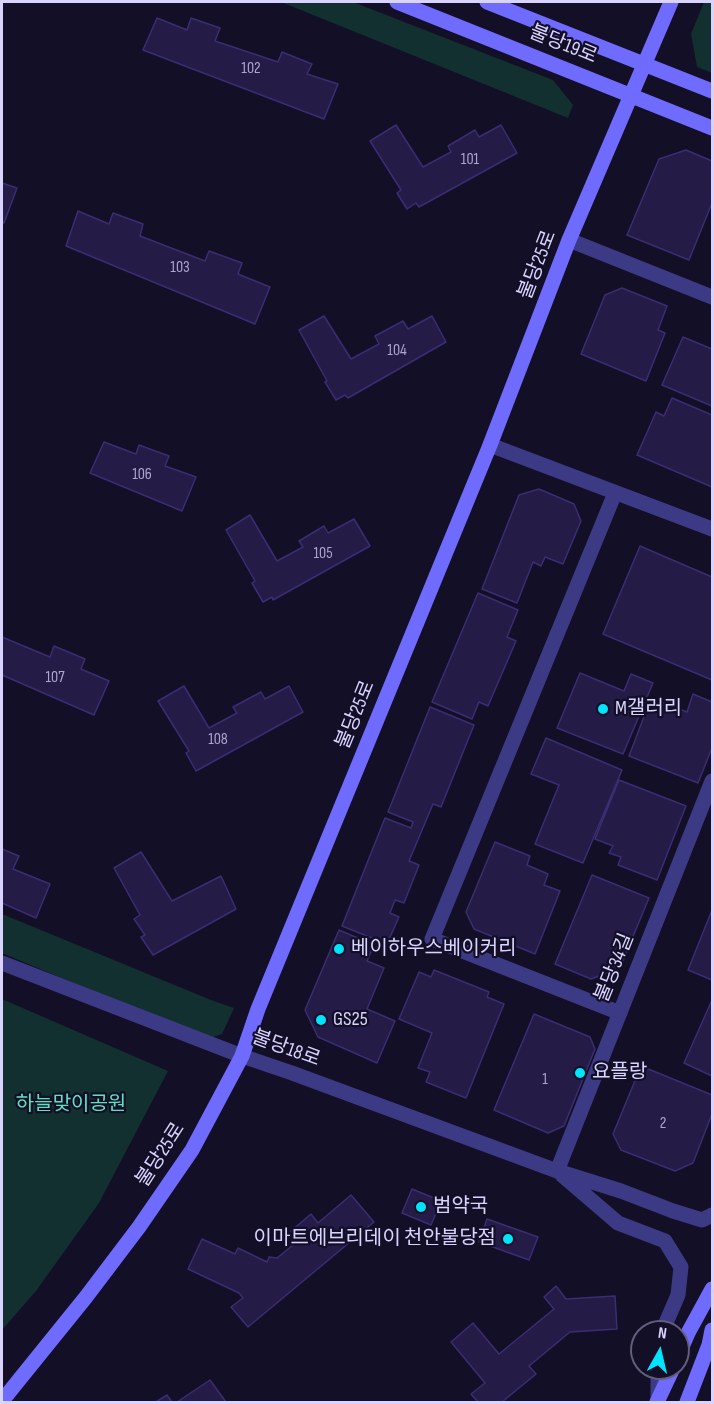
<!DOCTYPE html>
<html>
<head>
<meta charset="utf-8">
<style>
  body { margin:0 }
  #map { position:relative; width:714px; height:1404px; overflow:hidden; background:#130f26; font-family:"Sofia Sans Condensed",sans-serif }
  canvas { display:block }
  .frame { position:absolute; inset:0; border:3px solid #d9d4ff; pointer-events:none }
  .north { position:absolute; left:630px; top:1320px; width:60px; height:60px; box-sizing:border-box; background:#130f26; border:2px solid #625e7d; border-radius:50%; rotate:8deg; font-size:16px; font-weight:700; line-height:24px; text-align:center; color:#d9d4ff }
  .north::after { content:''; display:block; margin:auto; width:21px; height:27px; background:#00e5ff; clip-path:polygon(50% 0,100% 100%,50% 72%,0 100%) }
</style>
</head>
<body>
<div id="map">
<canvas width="714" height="1404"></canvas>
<div class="frame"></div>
<div class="north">N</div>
</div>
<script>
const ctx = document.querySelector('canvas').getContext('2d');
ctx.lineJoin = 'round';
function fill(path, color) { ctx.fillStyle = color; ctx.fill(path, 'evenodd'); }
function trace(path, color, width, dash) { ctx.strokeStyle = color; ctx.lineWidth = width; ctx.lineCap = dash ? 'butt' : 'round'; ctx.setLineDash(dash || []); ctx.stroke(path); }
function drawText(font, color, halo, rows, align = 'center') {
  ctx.font = font + ' "Sofia Sans Condensed","Noto Sans KR",sans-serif'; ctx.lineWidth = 4.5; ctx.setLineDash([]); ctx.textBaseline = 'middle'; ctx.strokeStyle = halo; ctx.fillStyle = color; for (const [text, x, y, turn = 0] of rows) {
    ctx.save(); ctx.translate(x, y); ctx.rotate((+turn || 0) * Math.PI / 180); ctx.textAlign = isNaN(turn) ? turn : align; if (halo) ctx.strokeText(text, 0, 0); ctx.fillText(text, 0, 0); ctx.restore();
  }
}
fill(new Path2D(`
  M 281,2 L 353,2 L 553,80 L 573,105 L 568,118 Z
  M 704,2 L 712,2 L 712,73 L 697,67 L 691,34 Z
  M 2,914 L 211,1000 L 234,1008 L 222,1034 L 207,1039 L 2,953 Z
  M 2,999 L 168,1071 L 99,1203 L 36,1291 L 2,1330 Z`), '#12302f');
const building = new Path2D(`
  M 157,18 L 187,30 L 191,18 L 220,28 L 215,41 L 278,62 L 282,52 L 312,64 L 307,74 L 338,84 L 324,119 L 143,50 Z
  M 396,125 L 423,167 L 451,152 L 448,146 L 475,130 L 479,137 L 501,125 L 517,153 L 419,207 L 416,203 L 407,209 L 397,193 L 401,190 L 370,141 Z
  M 686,150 L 712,161 L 712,203 L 689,260 L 627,235 L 659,159 Z
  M 2,183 L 17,188 L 4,223 L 2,222 Z
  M 78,211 L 109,224 L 113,213 L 143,224 L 140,236 L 205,261 L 209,251 L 242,263 L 238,274 L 270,287 L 255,324 L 66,246 Z
  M 622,288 L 667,306 L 658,330 L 665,333 L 646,381 L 581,354 L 605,295 Z
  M 324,316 L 351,359 L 379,344 L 375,336 L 403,321 L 408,329 L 432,316 L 446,342 L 348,398 L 345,395 L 336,400 L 325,382 L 327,381 L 299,330 Z
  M 683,337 L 712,349 L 712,406 L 662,385 Z
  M 672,398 L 712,415 L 712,487 L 637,455 L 656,412 L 664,416 Z
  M 104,442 L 136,454 L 139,445 L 169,456 L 165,466 L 196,477 L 182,511 L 90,473 Z
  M 539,489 L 574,504 L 581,521 L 563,564 L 545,557 L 541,566 L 533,562 L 517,603 L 482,589 L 519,495 Z
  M 250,515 L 277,561 L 303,547 L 299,541 L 324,526 L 328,533 L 354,519 L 370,546 L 273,600 L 272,597 L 263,602 L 252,583 L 255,581 L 226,530 Z
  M 640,546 L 712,577 L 712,680 L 603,634 Z
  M 478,593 L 518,610 L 507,637 L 516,641 L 488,706 L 479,702 L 472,719 L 432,702 Z
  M 2,637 L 50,657 L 54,646 L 85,659 L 81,669 L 109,681 L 94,715 L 2,675 Z
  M 580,673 L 624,691 L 631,674 L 653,683 L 623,754 L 557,728 Z
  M 184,686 L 209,728 L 237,713 L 233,707 L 261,692 L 265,699 L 289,686 L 303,712 L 196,771 L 186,753 L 189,751 L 158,701 Z
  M 693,694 L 712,702 L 712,748 L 698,783 L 629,756 L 651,698 L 687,712 Z
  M 430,707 L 474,725 L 441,807 L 433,804 L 409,861 L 419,865 L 404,903 L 395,900 L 390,913 L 399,917 L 387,944 L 342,926 L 385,818 L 411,828 L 413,822 L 388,812 Z
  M 546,738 L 622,770 L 583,863 L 535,844 L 559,785 L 531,774 Z
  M 619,780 L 686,806 L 657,880 L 618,865 L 621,857 L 609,853 L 613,846 L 595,839 Z
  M 495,842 L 530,856 L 527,865 L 548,874 L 544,885 L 560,891 L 535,954 L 474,929 L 466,912 Z
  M 2,849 L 19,856 L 13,869 L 50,884 L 36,918 L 2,903 Z
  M 141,852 L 172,901 L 221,876 L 236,909 L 153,955 L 141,937 L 145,935 L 134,919 L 140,915 L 114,868 Z
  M 592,875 L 649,898 L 620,968 L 591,979 L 555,964 Z
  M 712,910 L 712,980 L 688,970 Z
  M 339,930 L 374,945 L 367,961 L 384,968 L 367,1009 L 395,1021 L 377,1063 L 318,1037 L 305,1010 Z
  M 434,970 L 489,992 L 487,997 L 504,1004 L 466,1098 L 426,1082 L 430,1072 L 418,1068 L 432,1033 L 399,1019 L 419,972 L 431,977 Z
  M 712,1000 L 712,1076 L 684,1063 Z
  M 534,1014 L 590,1037 L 595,1049 L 564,1126 L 548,1133 L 494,1110 Z
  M 641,1066 L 712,1095 L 712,1114 L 693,1163 L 675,1171 L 621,1150 L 613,1134 Z
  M 412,1189 L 441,1201 L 431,1225 L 402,1213 Z
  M 351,1195 L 374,1222 L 248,1327 L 231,1307 L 243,1298 L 239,1293 L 188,1269 L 202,1239 L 235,1254 L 238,1248 L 267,1262 L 269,1257 L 277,1258 L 299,1240 L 291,1231 L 311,1214 L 318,1223 Z
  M 487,1219 L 538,1237 L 529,1260 L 479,1242 Z
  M 556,1286 L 566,1299 L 615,1296 L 617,1329 L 570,1332 L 529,1366 L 536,1374 L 502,1402 L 478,1402 L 471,1394 L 485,1383 L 451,1342 L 473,1323 L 499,1354 L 554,1309 L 544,1297 Z
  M 210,1380 L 226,1402 L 177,1402 Z
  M 167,1395 L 172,1402 L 156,1402 Z`);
fill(building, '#241b47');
trace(building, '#3b2d73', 1.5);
trace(new Path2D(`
  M 569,240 L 712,297
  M 490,445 L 712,529
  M 615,493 L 432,939 L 620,1013
  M 2,963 L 242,1056 L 292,1073 L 557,1171 L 621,1191 L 673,1211 L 702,1220 L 712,1215
  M 557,1171 L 712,781
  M 562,1175 L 618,1223 L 665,1241 L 681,1267 L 678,1295 L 662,1332
  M 658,1401 L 658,1368`), '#3d3a85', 15);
trace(new Path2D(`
  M 397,2 L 712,128
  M 487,2 L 712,91
  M 678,1356 L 688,1333 L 712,1289
  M 2,1401 L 86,1297 L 139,1227 L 192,1150 L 242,1056 L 258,1009 L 490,445 L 569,240 L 671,2
  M 657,1402 L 673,1368
  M 687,1402 L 709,1345 L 712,1330`), '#6f6bff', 15);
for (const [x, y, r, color] of [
  [603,709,6,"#00e5ff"],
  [339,949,6,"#00e5ff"],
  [321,1020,6,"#00e5ff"],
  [580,1073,6,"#00e5ff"],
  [421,1207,6,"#00e5ff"],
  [508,1239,6,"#00e5ff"]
]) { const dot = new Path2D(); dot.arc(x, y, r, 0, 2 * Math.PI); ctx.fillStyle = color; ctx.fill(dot); trace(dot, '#130f26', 2); }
drawText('16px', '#aca6d1', null, [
  ["102",251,69],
  ["101",470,160],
  ["103",180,268],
  ["104",397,351],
  ["106",142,475],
  ["105",323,554],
  ["107",55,678],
  ["108",218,740],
  ["1",545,1080],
  ["2",663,1124]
]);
drawText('20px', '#d9d4ff', '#130f26', [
  ["불당19로",563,45,22],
  ["불당25로",538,265,-69],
  ["불당25로",356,715,-68],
  ["불당34길",615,968,-68],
  ["불당18로",286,1049,20],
  ["불당25로",161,1155,-57]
]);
drawText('20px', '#d9d4ff', '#130f26', [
  ["M갤러리",615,709],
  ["베이하우스베이커리",351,949],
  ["GS25",333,1020],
  ["요플랑",592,1073],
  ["범약국",433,1207],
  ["이마트에브리데이 천안불당점",496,1239,"right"]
], 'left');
drawText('20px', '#5fe0c0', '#130f26', [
  ["하늘맞이공원",71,1105]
]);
</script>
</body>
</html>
